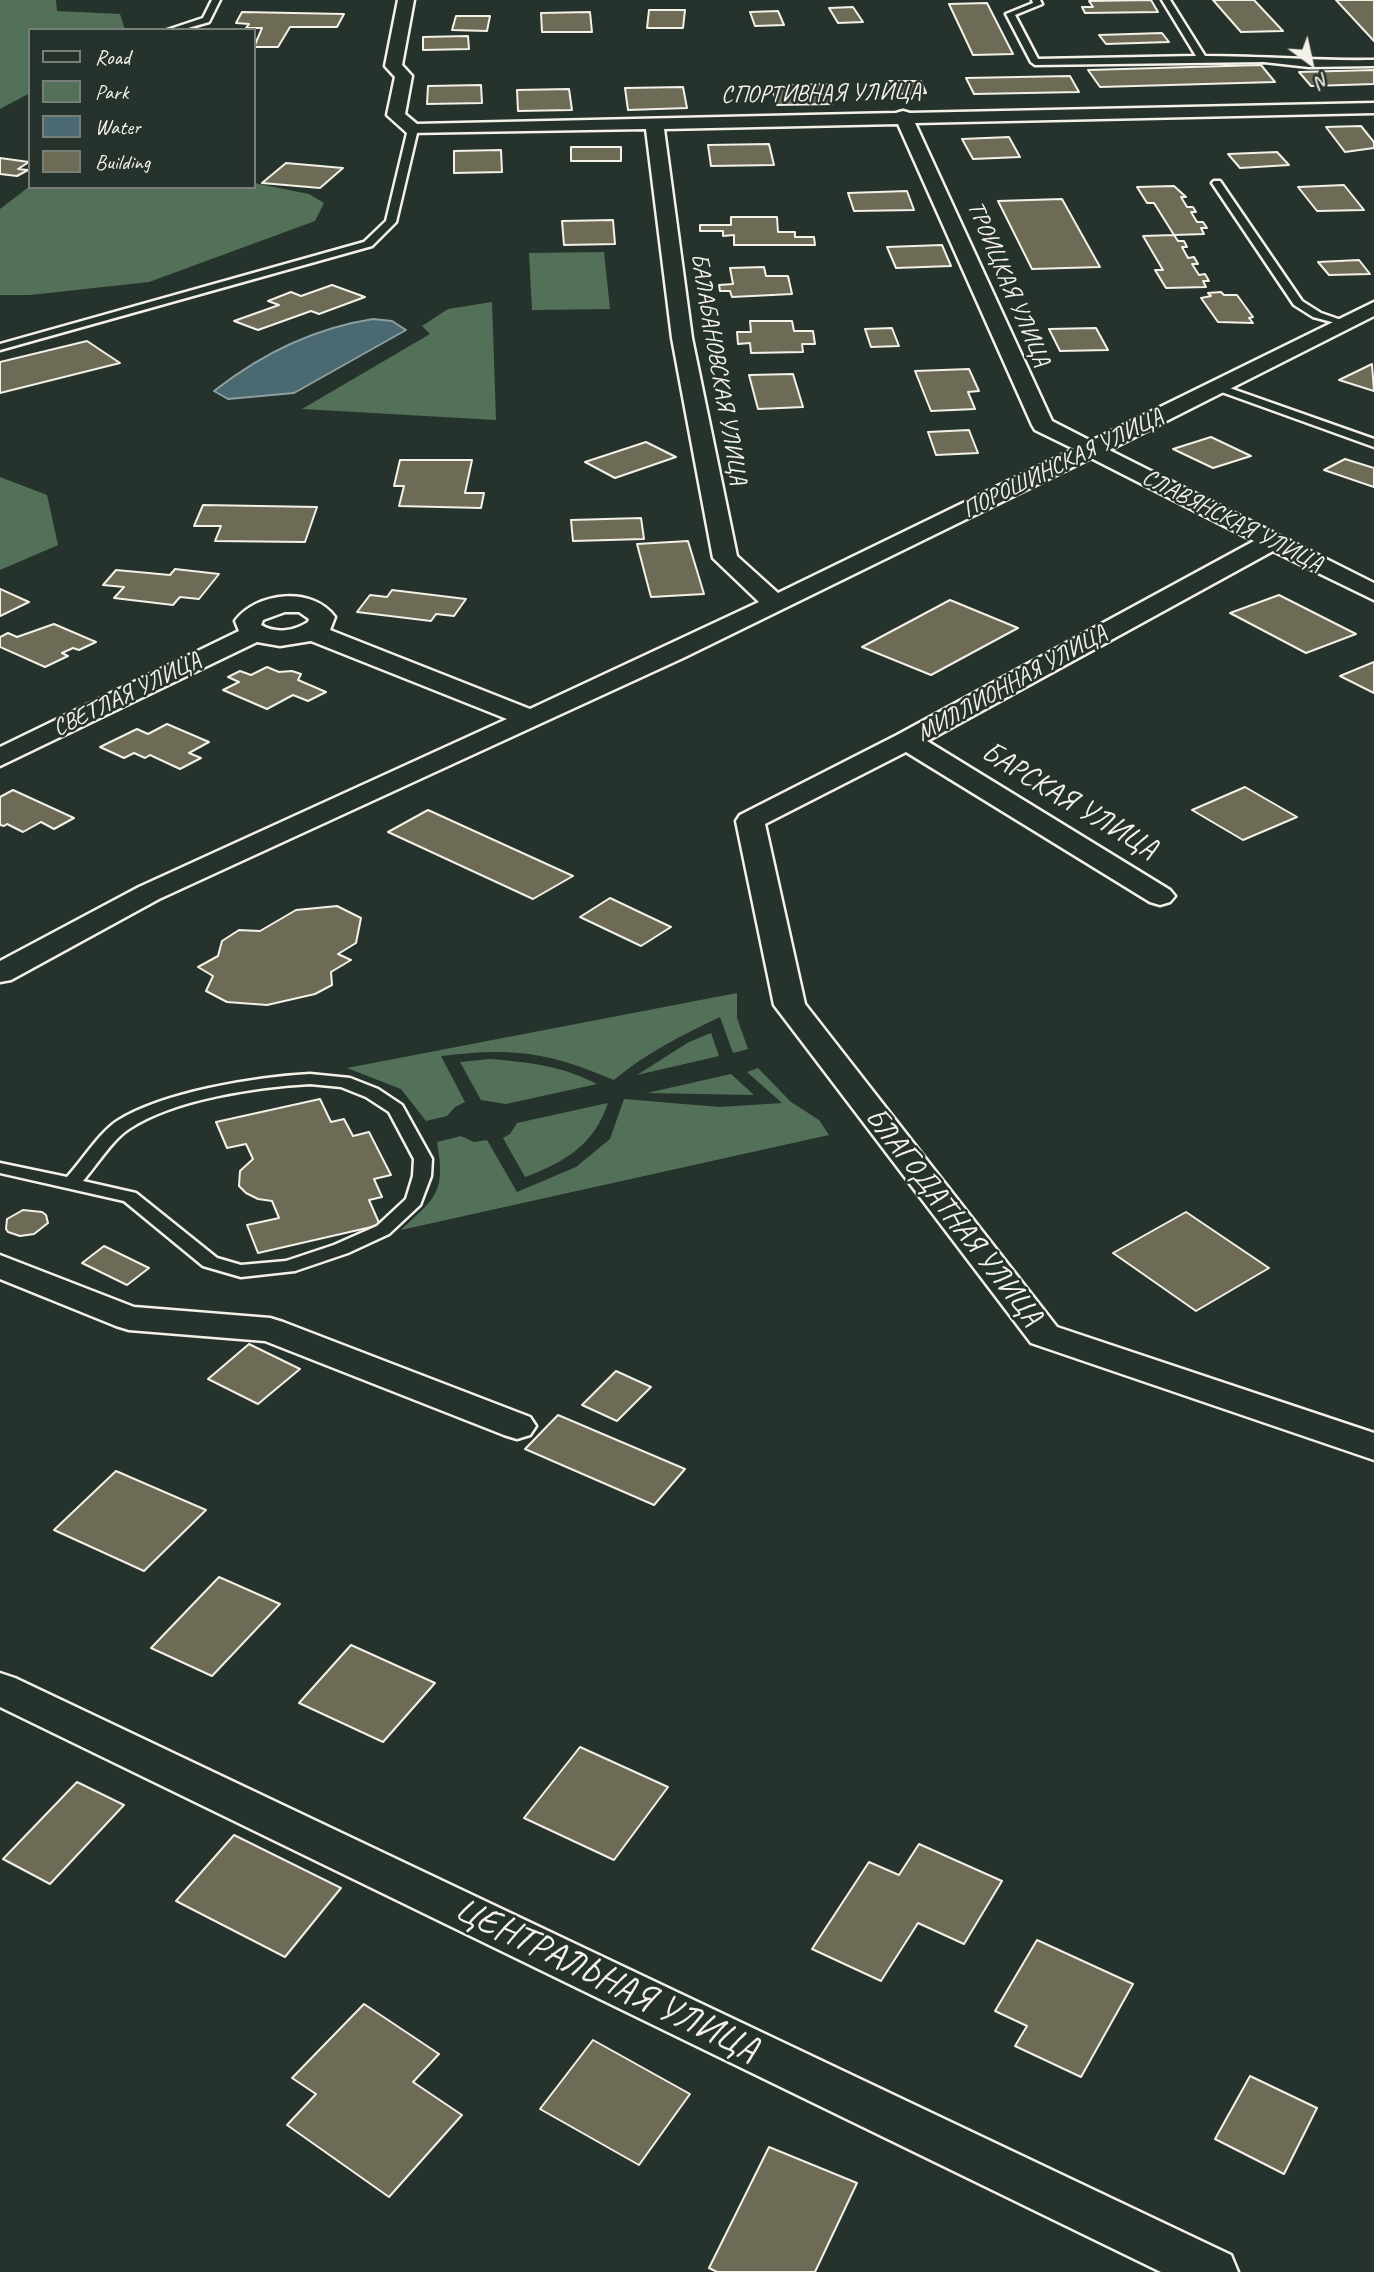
<!DOCTYPE html>
<html>
<head>
<meta charset="utf-8">
<style>
  body { margin:0 }
  #map { position:relative; width:1374px; height:2272px; overflow:hidden; background:#26332d; font-family:Caveat,sans-serif }
  canvas { display:block }
  .legend { position:absolute; left:28px; top:28px; width:228px; height:161px; box-sizing:border-box; background:#26332d; border:2px solid #787f78; margin:0; padding:9px 12px; list-style:none; font-size:21px; color:#f4f1e8 }
  .legend li { display:flex; align-items:center; gap:14px; height:35px }
  .legend b { width:35px; border:2px solid #787f78 }
  .north { position:absolute; left:1276px; top:28px; width:70px; height:70px; -webkit-text-stroke:5px #26332d; paint-order:stroke; rotate:147deg; font-size:19px; font-weight:700; line-height:28px; text-align:center; color:#f4f1e8 }
  .north::after { content:''; display:block; margin:auto; width:24px; height:32px; background:#f4f1e8; clip-path:polygon(50% 0,100% 100%,50% 72%,0 100%) }
</style>
</head>
<body>
<div id="map">
<canvas width="1374" height="2272"></canvas>
<ul class="legend">
<li><b style="height:9px;background:#26332d"></b>Road</li>
<li><b style="height:19px;background:#537159"></b>Park</li>
<li><b style="height:19px;background:#4a6971"></b>Water</li>
<li><b style="height:19px;background:#6d6a56"></b>Building</li>
</ul>
<div class="north">N</div>
</div>
<script>
const ctx = document.querySelector('canvas').getContext('2d');
ctx.lineJoin = 'round';
function fill(path, color) { ctx.fillStyle = color; ctx.fill(path, 'evenodd'); }
function trace(path, color, width, dash) { ctx.strokeStyle = color; ctx.lineWidth = width; ctx.lineCap = dash ? 'butt' : 'round'; ctx.setLineDash(dash || []); ctx.stroke(path); }
function drawText(font, color, halo, rows, align = 'center') {
  ctx.font = font + ' Caveat,sans-serif'; ctx.lineWidth = 5; ctx.setLineDash([]); ctx.textBaseline = 'middle'; ctx.strokeStyle = halo; ctx.fillStyle = color; for (const [text, x, y, turn = 0] of rows) {
    ctx.save(); ctx.translate(x, y); ctx.rotate((+turn || 0) * Math.PI / 180); ctx.textAlign = isNaN(turn) ? turn : align; if (halo) ctx.strokeText(text, 0, 0); ctx.fillText(text, 0, 0); ctx.restore();
  }
}
fill(new Path2D(`
  M 0,0 L 56,0 L 57,11 L 120,14 L 125,30 L 30,30 L 30,93 L 0,109 Z
  M 254,183 L 309,194 L 324,203 L 315,221 L 149,282 L 30,295 L 0,295 L 0,209 L 30,186 L 254,187 Z
  M 604,252 L 610,309 L 532,310 L 529,253 Z
  M 492,302 L 496,420 L 302,409 L 430,334 L 422,326 L 448,309 Z
  M 0,477 L 47,495 L 58,545 L 0,570 Z
  M 737,993 L 737,1018 L 748,1049 L 733,1053 L 720,1017 C 682,1035 646,1053 614,1080 C 548,1052 513,1047 441,1056 L 465,1102 L 455,1107 L 447,1116 L 426,1121 L 401,1089 L 347,1068 Z
  M 711,1033 L 719,1056 L 637,1075 L 689,1042 Z
  M 490,1059 C 528,1062 563,1066 597,1084 L 506,1104 L 481,1100 L 460,1062 Z
  M 758,1068 L 791,1102 L 819,1120 L 829,1135 L 401,1230 C 436,1197 446,1193 437,1142 L 461,1136 L 474,1142 L 487,1140 L 517,1192 L 576,1167 L 610,1139 L 624,1099 L 719,1107 L 782,1103 L 747,1072 Z
  M 731,1074 L 754,1095 L 647,1093 Z
  M 608,1103 C 594,1145 565,1162 525,1177 L 503,1138 L 510,1134 L 517,1123 Z`), '#537159');
const water = new Path2D(`
  M 373,319 L 392,321 L 406,330 L 294,393 L 228,399 L 214,391 C 260,355 315,328 373,319 Z`);
fill(water, '#4a6971');
trace(water, '#8e9fa1', 2);
const building = new Path2D(`
  M 1151,0 L 1158,12 L 1085,13 L 1082,7 L 1093,7 L 1089,1 Z
  M 1213,0 L 1254,0 L 1283,31 L 1241,32 Z
  M 1336,0 L 1374,0 L 1374,41 Z
  M 987,3 L 1013,54 L 973,55 L 949,4 Z
  M 853,7 L 863,22 L 838,23 L 829,8 Z
  M 649,10 L 685,10 L 683,28 L 647,28 Z
  M 778,11 L 784,25 L 755,26 L 750,12 Z
  M 242,12 L 344,14 L 337,27 L 290,27 L 278,47 L 254,47 L 262,28 L 246,28 L 249,24 L 236,23 Z
  M 590,12 L 592,32 L 542,32 L 541,13 Z
  M 456,16 L 490,16 L 487,31 L 452,30 Z
  M 1162,33 L 1169,42 L 1106,44 L 1099,35 Z
  M 468,36 L 469,49 L 423,50 L 423,37 Z
  M 1261,65 L 1275,82 L 1100,87 L 1088,70 Z
  M 1374,70 L 1374,84 L 1311,86 L 1299,72 Z
  M 1070,76 L 1079,92 L 974,94 L 966,78 Z
  M 887,81 L 921,81 L 926,93 L 892,94 Z
  M 826,84 L 832,104 L 777,105 L 771,86 Z
  M 481,85 L 482,103 L 427,104 L 428,86 Z
  M 683,87 L 687,108 L 628,110 L 625,88 Z
  M 569,89 L 572,110 L 518,111 L 517,90 Z
  M 1361,126 L 1374,142 L 1374,148 L 1345,152 L 1326,127 Z
  M 1009,137 L 1020,157 L 973,159 L 962,139 Z
  M 769,144 L 774,165 L 711,166 L 708,145 Z
  M 571,147 L 621,147 L 621,161 L 571,161 Z
  M 501,150 L 502,172 L 454,173 L 454,151 Z
  M 1277,152 L 1289,165 L 1240,168 L 1228,154 Z
  M 0,158 L 29,162 L 18,169 L 28,170 L 17,176 L 0,174 Z
  M 286,163 L 343,168 L 320,188 L 262,183 Z
  M 1344,185 L 1364,210 L 1317,211 L 1298,187 Z
  M 1174,186 L 1186,197 L 1181,197 L 1187,207 L 1193,207 L 1196,212 L 1191,212 L 1197,222 L 1203,222 L 1207,228 L 1201,228 L 1204,234 L 1174,235 L 1178,241 L 1184,241 L 1187,247 L 1182,247 L 1188,258 L 1194,257 L 1198,264 L 1192,264 L 1199,275 L 1205,274 L 1209,281 L 1203,281 L 1206,287 L 1166,288 L 1155,270 L 1163,270 L 1143,236 L 1174,235 L 1154,203 L 1147,203 L 1137,187 Z
  M 907,191 L 914,210 L 854,211 L 848,193 Z
  M 1062,199 L 1100,267 L 1032,269 L 998,201 Z
  M 731,217 L 777,217 L 778,232 L 795,232 L 795,237 L 814,237 L 815,245 L 734,245 L 734,235 L 723,236 L 723,231 L 700,231 L 700,225 L 731,225 Z
  M 613,220 L 615,244 L 564,245 L 562,221 Z
  M 942,245 L 951,266 L 896,268 L 887,247 Z
  M 1359,260 L 1370,274 L 1329,275 L 1318,262 Z
  M 764,267 L 766,276 L 788,276 L 792,294 L 732,297 L 730,291 L 720,291 L 719,285 L 733,284 L 730,268 Z
  M 332,285 L 365,297 L 319,314 L 311,311 L 258,330 L 234,321 L 279,305 L 268,301 L 291,292 L 301,296 Z
  M 1221,292 L 1224,295 L 1237,295 L 1253,317 L 1249,318 L 1253,323 L 1218,322 L 1201,298 L 1211,296 L 1208,293 Z
  M 750,321 L 792,321 L 794,331 L 813,331 L 815,344 L 802,344 L 803,352 L 751,353 L 750,343 L 738,344 L 737,332 L 751,332 Z
  M 892,328 L 899,346 L 871,347 L 865,329 Z
  M 1096,328 L 1108,350 L 1060,351 L 1049,329 Z
  M 87,341 L 120,363 L 0,393 L 0,362 Z
  M 1372,364 L 1374,391 L 1339,380 Z
  M 969,369 L 979,391 L 968,392 L 975,409 L 931,411 L 915,371 Z
  M 793,374 L 803,407 L 758,409 L 749,375 Z
  M 969,430 L 978,453 L 936,455 L 928,432 Z
  M 1211,437 L 1251,456 L 1213,468 L 1173,449 Z
  M 646,442 L 676,457 L 615,478 L 585,462 Z
  M 1345,459 L 1374,468 L 1374,487 L 1324,470 Z
  M 400,460 L 472,460 L 465,493 L 484,493 L 481,508 L 399,506 L 404,486 L 394,486 Z
  M 203,505 L 317,507 L 305,542 L 215,541 L 221,526 L 194,526 Z
  M 641,518 L 644,539 L 573,541 L 571,520 Z
  M 688,541 L 704,594 L 651,597 L 637,544 Z
  M 175,569 L 219,574 L 199,599 L 180,597 L 173,605 L 114,598 L 124,587 L 103,585 L 116,570 L 170,575 Z
  M 0,589 L 29,602 L 0,616 Z
  M 392,590 L 466,599 L 454,616 L 436,614 L 431,621 L 357,612 L 370,595 L 387,597 Z
  M 1279,595 L 1356,634 L 1306,653 L 1230,613 Z
  M 950,600 L 1018,628 L 931,675 L 862,647 Z
  M 54,624 L 96,642 L 79,650 L 73,648 L 62,653 L 68,656 L 45,667 L 0,647 L 0,637 L 8,633 L 17,637 Z
  M 1374,662 L 1374,693 L 1340,676 Z
  M 267,667 L 279,672 L 292,671 L 301,674 L 298,680 L 326,692 L 308,701 L 293,695 L 267,709 L 223,690 L 239,682 L 228,677 L 240,671 L 251,675 Z
  M 167,724 L 209,742 L 189,753 L 201,758 L 180,769 L 150,755 L 145,758 L 134,753 L 124,758 L 100,747 L 137,729 L 148,734 Z
  M 1245,787 L 1297,817 L 1243,840 L 1192,810 Z
  M 13,790 L 74,818 L 54,829 L 41,822 L 23,832 L 7,824 L 4,826 L 0,825 L 0,797 Z
  M 428,810 L 573,876 L 533,899 L 388,832 Z
  M 610,898 L 671,927 L 641,946 L 580,917 Z
  M 337,906 L 361,918 L 356,943 L 338,954 L 351,960 L 331,972 L 332,985 L 315,994 L 267,1005 L 227,1002 L 206,991 L 213,976 L 198,967 L 218,956 L 222,941 L 239,930 L 260,931 L 296,910 Z
  M 320,1099 L 331,1122 L 344,1119 L 353,1136 L 369,1132 L 391,1175 L 374,1179 L 382,1197 L 369,1200 L 380,1225 L 258,1253 L 247,1225 L 279,1218 L 272,1201 L 258,1199 L 246,1193 L 239,1186 L 240,1171 L 253,1159 L 246,1144 L 227,1148 L 216,1122 Z
  M 23,1210 L 42,1212 L 46,1215 L 48,1223 L 34,1234 L 20,1236 L 8,1232 L 6,1229 L 7,1219 Z
  M 1186,1212 L 1269,1268 L 1196,1311 L 1113,1253 Z
  M 104,1246 L 149,1268 L 127,1285 L 82,1263 Z
  M 249,1344 L 300,1369 L 258,1404 L 208,1379 Z
  M 616,1371 L 651,1387 L 617,1421 L 582,1405 Z
  M 558,1415 L 685,1469 L 654,1505 L 525,1449 Z
  M 116,1471 L 206,1510 L 144,1571 L 54,1530 Z
  M 219,1577 L 280,1604 L 212,1676 L 151,1648 Z
  M 351,1645 L 435,1683 L 383,1742 L 299,1703 Z
  M 580,1747 L 668,1787 L 614,1860 L 524,1818 Z
  M 77,1782 L 124,1805 L 50,1884 L 3,1859 Z
  M 234,1835 L 341,1888 L 285,1957 L 176,1901 Z
  M 919,1844 L 1002,1881 L 964,1944 L 918,1923 L 881,1981 L 812,1949 L 869,1862 L 899,1875 Z
  M 1037,1940 L 1133,1984 L 1081,2077 L 1015,2046 L 1027,2026 L 995,2011 Z
  M 364,2004 L 439,2054 L 413,2082 L 462,2115 L 389,2197 L 287,2125 L 316,2094 L 292,2078 Z
  M 593,2040 L 690,2094 L 639,2165 L 540,2109 Z
  M 1250,2076 L 1317,2108 L 1284,2174 L 1215,2139 Z
  M 769,2147 L 857,2183 L 815,2272 L 717,2272 L 709,2268 Z`);
fill(building, '#6d6a56');
trace(building, '#f4f1e8', 2);
const service = new Path2D(`
  M 212,0 L 220,0 L 209,22 L 181,30 L 167,30 L 203,18 Z
  M 1032,0 L 1040,0 L 1042,4 L 1015,15 L 1038,59 L 1196,56 L 1162,0 L 1170,0 L 1205,56 C 1261,56 1317,61 1374,60 L 1374,66 L 1309,67 L 1264,62 L 1035,65 L 1031,62 L 1006,14 L 1033,3 Z
  M 413,126 L 418,129 L 396,222 L 372,246 L 0,350 L 0,344 L 364,242 L 386,221 L 408,129 Z
  M 1214,181 L 1220,181 L 1302,301 L 1321,313 L 1347,322 L 1347,326 L 1313,317 L 1294,305 L 1212,183 Z
  M 1216,386 L 1224,386 L 1374,439 L 1374,447 L 1216,390 Z
  M 310,1074 L 350,1078 L 378,1089 L 402,1105 L 432,1159 L 431,1176 L 420,1205 L 389,1234 L 348,1253 L 295,1271 L 241,1277 L 203,1266 L 124,1201 L 0,1173 L 0,1163 L 67,1177 C 81,1162 100,1132 117,1121 C 163,1092 255,1077 310,1074 ZM 310,1084 L 341,1087 L 366,1097 L 389,1112 L 414,1159 L 413,1176 L 406,1199 L 377,1226 L 334,1245 L 286,1261 L 241,1265 L 217,1258 L 136,1193 L 83,1181 C 97,1165 112,1140 129,1129 C 174,1099 257,1087 310,1084 Z`);
const minor = new Path2D(`
  M 398,0 L 414,0 L 402,65 L 412,76 L 405,114 L 417,124 L 896,113 L 903,111 L 910,113 L 1374,103 L 1374,113 L 915,123 L 1052,421 L 1091,441 L 1374,302 L 1374,316 L 1109,450 L 1374,583 L 1374,600 L 1273,551 L 927,741 L 1170,890 L 1175,896 L 1170,902 L 1160,905 L 1150,902 L 906,752 L 765,824 L 805,1004 L 1057,1327 L 1374,1433 L 1374,1460 L 1031,1343 L 774,1005 L 736,821 L 740,815 L 897,735 L 1254,541 L 1091,458 L 683,658 L 159,899 L 11,980 L 0,982 L 0,961 L 139,887 L 507,719 L 311,641 L 280,646 L 257,642 L 0,766 L 0,747 L 239,631 L 235,621 C 256,592 313,586 335,617 L 330,630 L 530,709 L 759,602 L 713,558 L 672,338 L 646,129 L 407,133 L 387,115 L 395,77 L 385,66 ZM 898,124 L 1032,425 L 1035,430 L 1074,449 L 778,593 L 737,556 L 692,338 L 664,129 ZM 285,612 L 299,612 L 309,619 L 308,622 C 294,631 276,634 261,625 L 263,620 Z
  M 0,1255 L 134,1307 L 270,1318 L 283,1322 L 530,1417 L 536,1426 L 530,1435 L 517,1439 L 504,1435 L 265,1341 L 129,1330 L 116,1326 L 0,1279 Z
  M 0,1673 L 15,1678 L 1231,2255 L 1238,2272 L 1161,2272 L 0,1707 Z`);
trace(service, '#f4f1e8', 5);
trace(minor, '#f4f1e8', 5);
fill(service, '#26332d');
fill(minor, '#26332d');
drawText('24px', '#f4f1e8', '#26332d', [
  ["СПОРТИВНАЯ УЛИЦА",821,94,-1],
  ["ТРОИЦКАЯ УЛИЦА",1008,284,67],
  ["БАЛАБАНОВСКАЯ УЛИЦА",718,369,80],
  ["ПОРОШИНСКАЯ УЛИЦА",1063,464,-26],
  ["СЛАВЯНСКАЯ УЛИЦА",1232,521,27],
  ["МИЛЛИОННАЯ УЛИЦА",1012,684,-29],
  ["СВЕТЛАЯ УЛИЦА",127,695,-26]
]);
drawText('30px', '#f4f1e8', '#26332d', [
  ["БАРСКАЯ УЛИЦА",1069,801,31],
  ["БЛАГОДАТНАЯ УЛИЦА",953,1217,52]
]);
drawText('37px', '#f4f1e8', '#26332d', [
  ["ЦЕНТРАЛЬНАЯ УЛИЦА",606,1980,26]
]);
</script>
</body>
</html>
